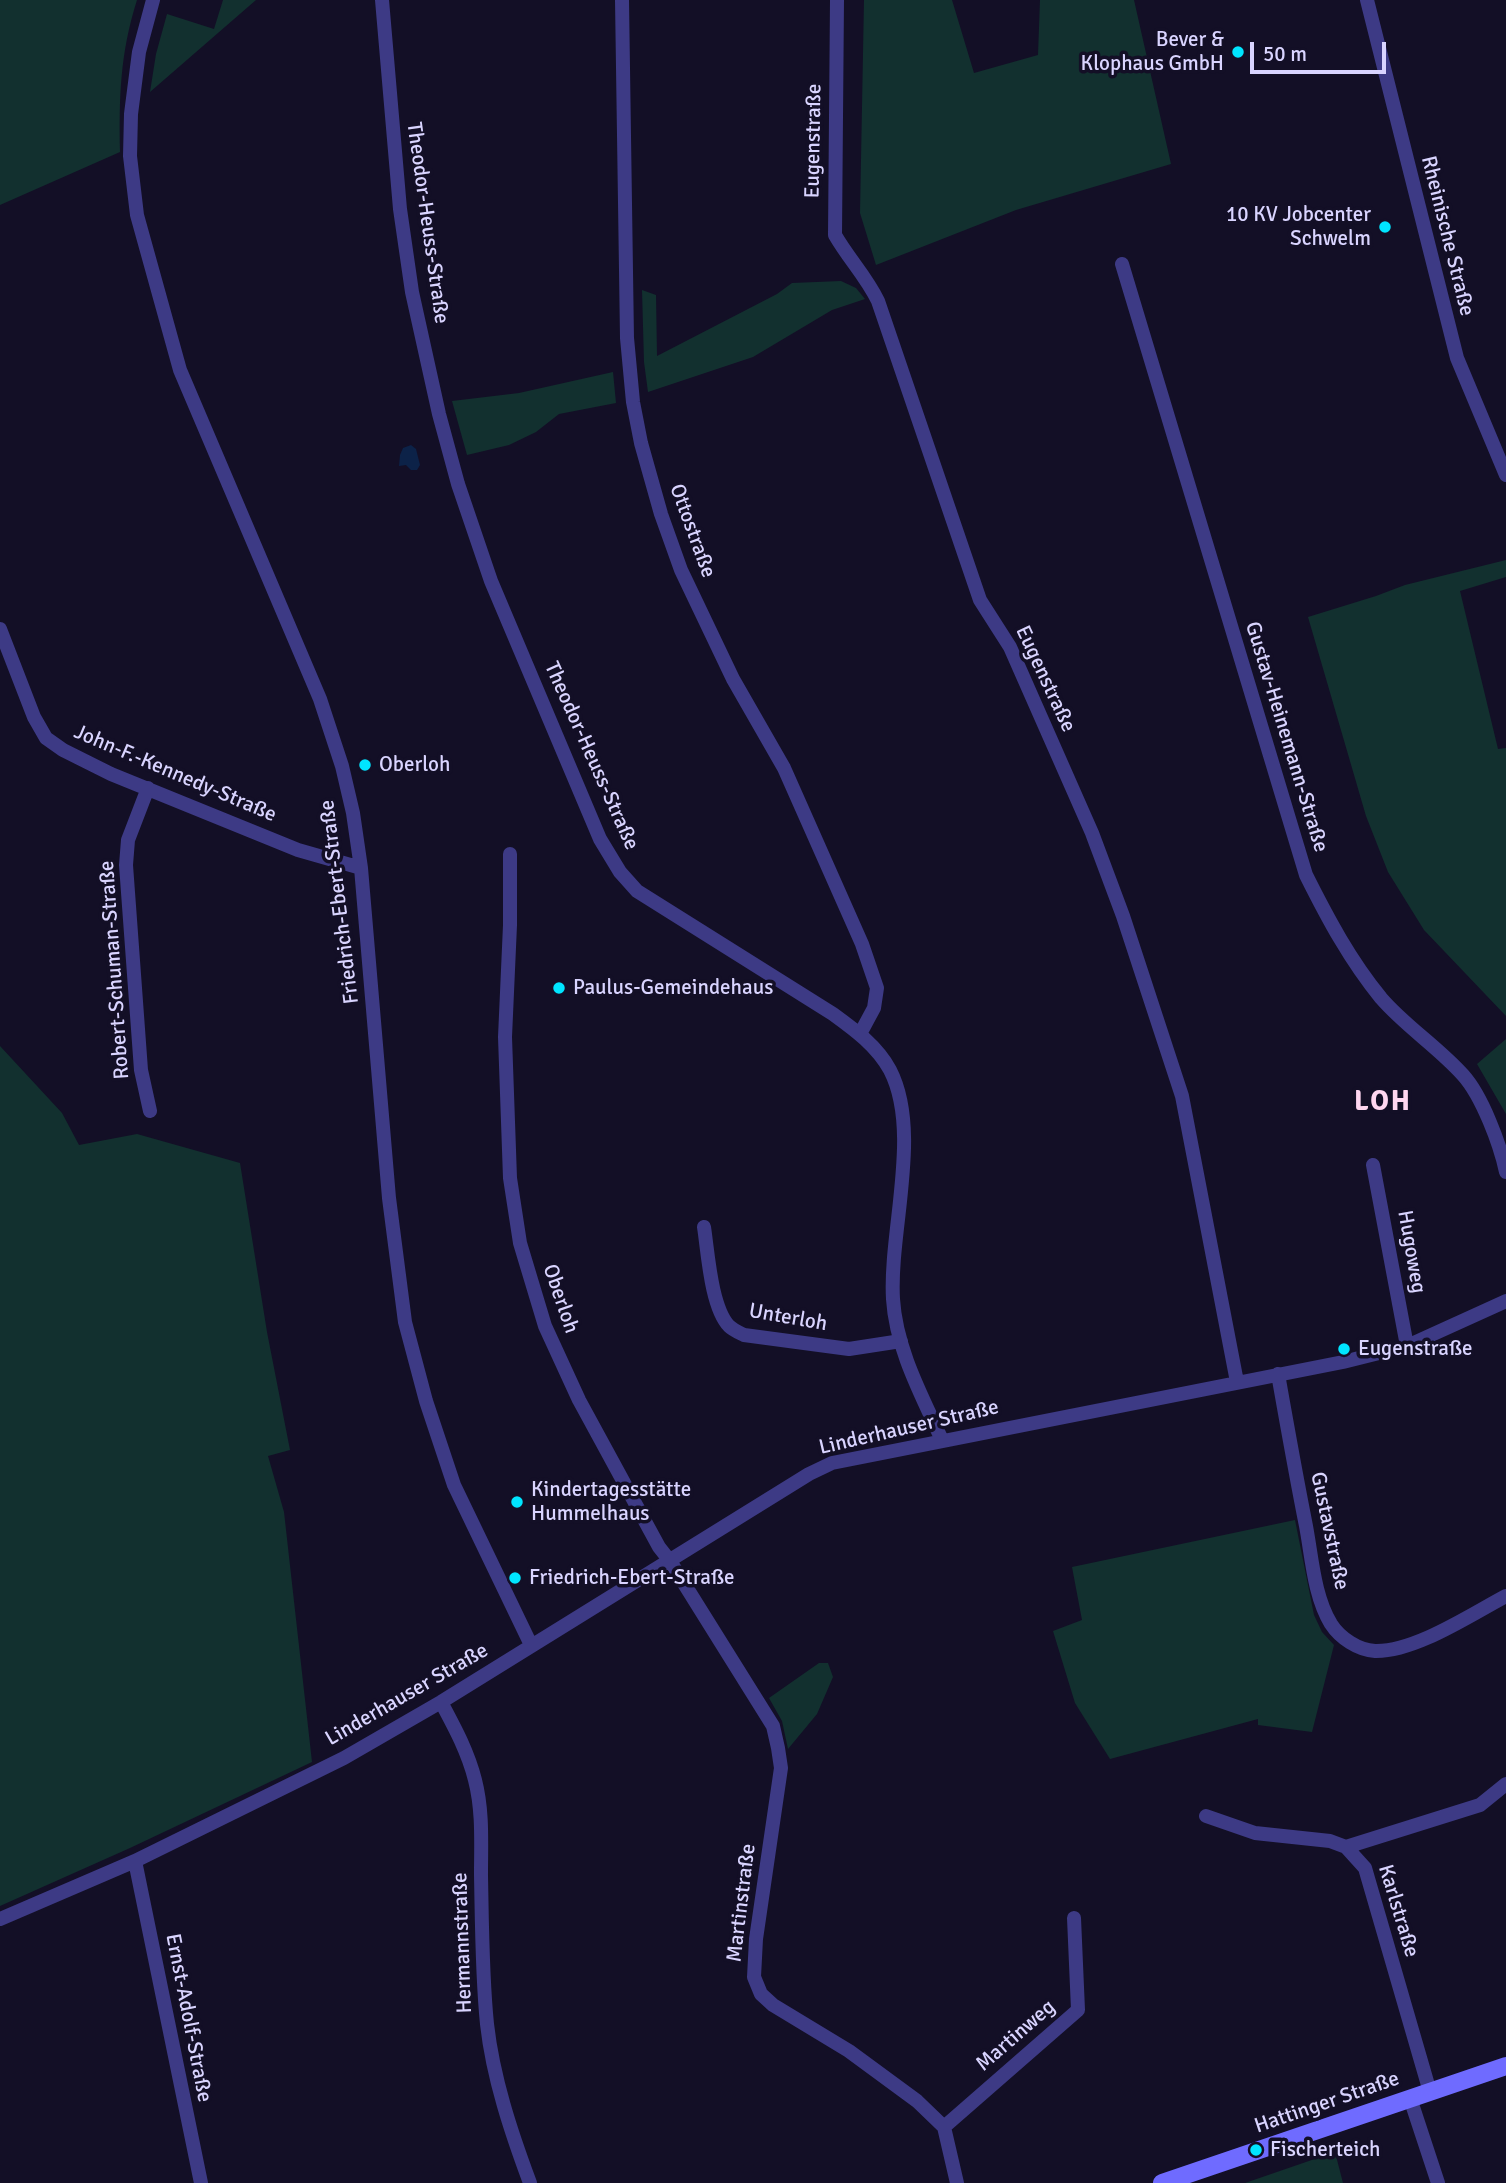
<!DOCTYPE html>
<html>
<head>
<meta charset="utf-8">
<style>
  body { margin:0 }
  #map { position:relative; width:1506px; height:2183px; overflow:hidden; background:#130f26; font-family:Signika,sans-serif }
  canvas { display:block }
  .scale { position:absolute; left:1250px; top:42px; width:136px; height:32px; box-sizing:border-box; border:4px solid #d9d4ff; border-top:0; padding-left:9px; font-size:21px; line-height:24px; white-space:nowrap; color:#d9d4ff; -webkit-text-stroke:5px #130f26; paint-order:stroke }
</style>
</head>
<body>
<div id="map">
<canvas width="1506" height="2183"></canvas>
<div class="scale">50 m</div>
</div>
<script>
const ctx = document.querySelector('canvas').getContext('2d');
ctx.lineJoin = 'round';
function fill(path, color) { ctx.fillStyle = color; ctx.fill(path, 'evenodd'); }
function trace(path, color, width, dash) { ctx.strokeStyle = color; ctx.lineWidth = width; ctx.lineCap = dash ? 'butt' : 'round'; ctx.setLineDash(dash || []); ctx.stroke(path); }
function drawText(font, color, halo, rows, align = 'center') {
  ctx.font = font + ' Signika,sans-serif'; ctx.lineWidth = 7; ctx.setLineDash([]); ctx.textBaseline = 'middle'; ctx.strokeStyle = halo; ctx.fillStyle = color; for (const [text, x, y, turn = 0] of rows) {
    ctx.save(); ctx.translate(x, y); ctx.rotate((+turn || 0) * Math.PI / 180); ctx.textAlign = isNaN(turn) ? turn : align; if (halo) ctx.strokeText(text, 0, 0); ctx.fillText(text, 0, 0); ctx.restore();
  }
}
fill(new Path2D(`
  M 0,0 L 137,0 C 120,54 119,97 120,152 L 0,205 Z
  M 223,0 L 256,0 L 150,92 L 156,54 L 167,14 L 214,29 Z
  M 864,0 L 952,0 L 974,73 L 1038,55 L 1040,0 L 1134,0 L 1171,164 L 1016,210 L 876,265 L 860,213 Z
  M 841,281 L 856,288 L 865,299 L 832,310 L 753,357 L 648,392 L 644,362 L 642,290 L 656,295 L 657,356 L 777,294 L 792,283 Z
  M 613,372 L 616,403 L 559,414 L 536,432 L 509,445 L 467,455 L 452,401 L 519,393 Z
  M 1506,560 L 1506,577 L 1460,591 L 1498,749 L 1506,748 L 1506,1016 L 1424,930 L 1388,872 L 1366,816 L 1308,617 L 1376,596 L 1405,585 Z
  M 1506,1039 L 1506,1114 L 1477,1064 Z
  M 0,1046 L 62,1113 L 79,1145 L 137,1134 L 240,1163 L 267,1332 L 290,1450 L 268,1456 L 284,1512 L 312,1762 L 130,1848 L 0,1906 Z
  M 1295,1520 L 1314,1615 L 1322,1632 L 1334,1645 L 1312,1732 L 1258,1725 L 1258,1719 L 1110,1759 L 1075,1703 L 1053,1631 L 1082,1620 L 1072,1567 Z
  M 819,1663 L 828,1663 L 833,1677 L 817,1714 L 788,1749 L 782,1721 L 769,1698 Z
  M 1335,2152 L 1343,2183 L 1245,2183 Z`), '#12302f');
fill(new Path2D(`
  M 411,445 L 416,449 L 420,465 L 417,470 L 411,470 L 406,465 L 399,466 L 400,455 L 403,448 Z`), '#0c2248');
trace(new Path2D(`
  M 153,0 L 139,52 L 131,114 L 130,156 L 137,215 L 180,370 L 320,699 L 342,766 L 353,813 L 361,868 L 389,1198 L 405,1322 L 426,1401 L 454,1485 L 531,1645
  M 382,0 L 400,209 L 412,292 L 439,414 L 458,484 L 491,581 L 600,839 L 620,872 L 637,891 L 833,1014 C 855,1030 877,1046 890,1070 C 922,1132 889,1231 893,1299 C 896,1349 922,1396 942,1440
  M 622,0 L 627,338 L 633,402 L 641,443 L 661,514 L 681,570 L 733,679 L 784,768 L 862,944 L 877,988 L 874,1008 L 860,1034
  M 837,0 L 835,235 C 848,258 866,276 878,301 L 980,600 L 1010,647 L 1092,833 L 1123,916 L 1182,1096 L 1237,1382
  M 1367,0 L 1457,358 L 1506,475
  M 1122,264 L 1306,875 C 1328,919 1350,960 1381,998 C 1405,1026 1438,1047 1463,1075 C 1482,1096 1500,1144 1506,1172
  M 0,629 L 34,717 L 46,738 L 63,750 L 111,774 L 298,850 L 361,868
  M 148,788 L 128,840 L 126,865 L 141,1070 L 150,1111
  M 510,854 L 510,925 L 505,1037 L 510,1178 L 520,1243 L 545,1326 L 579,1400 L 659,1547 L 670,1561 L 773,1726 L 778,1748 L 781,1768 L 756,1939 L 754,1977 L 761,1994 L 773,2005 L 849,2051 L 917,2101 L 944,2127 L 957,2183
  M 1373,1165 L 1407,1346
  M 704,1227 C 708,1253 711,1307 729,1326 C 733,1330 740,1333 744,1335 L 849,1349 L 901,1341
  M 1278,1374 C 1287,1425 1296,1476 1306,1526 C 1312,1558 1314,1596 1331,1624 C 1340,1638 1358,1650 1375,1651 C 1415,1652 1470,1615 1506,1596
  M 441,1702 C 455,1728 468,1752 475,1780 C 483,1811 481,1843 481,1875 C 482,1925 482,1975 487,2024 C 493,2078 511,2132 530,2183
  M 1206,1816 L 1255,1833 L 1330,1841 L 1346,1847 L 1365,1868 L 1430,2092
  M 1346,1847 L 1480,1805 L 1506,1784
  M 135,1861 L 201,2183
  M 0,1919 L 135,1861 L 344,1758 L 441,1702 L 809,1474 L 832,1463 L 1343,1362 L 1407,1346 L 1506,1301
  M 1410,2098 L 1438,2183
  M 944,2127 L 1078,2010 L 1074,1918`), '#3d3a85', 14);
trace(new Path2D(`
  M 1162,2183 L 1506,2066`), '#6f6bff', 18);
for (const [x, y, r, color] of [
  [1238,52,7,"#00e5ff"],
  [1385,227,7,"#00e5ff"],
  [365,765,7,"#00e5ff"],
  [559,988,7,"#00e5ff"],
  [1344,1349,7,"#00e5ff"],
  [517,1502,7,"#00e5ff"],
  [515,1578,7,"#00e5ff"],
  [1256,2150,7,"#00e5ff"]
]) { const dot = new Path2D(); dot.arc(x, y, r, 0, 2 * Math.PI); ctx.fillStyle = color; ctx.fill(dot); trace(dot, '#130f26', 2.5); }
drawText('21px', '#d9d4ff', '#130f26', [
  ["Bever &",1224,40,"right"],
  ["Klophaus GmbH",1224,64,"right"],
  ["10 KV Jobcenter",1371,215,"right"],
  ["Schwelm",1371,239,"right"],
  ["Oberloh",379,765],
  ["Paulus-Gemeindehaus",573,988],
  ["Eugenstraße",1358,1349],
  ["Kindertagesstätte",531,1490],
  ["Hummelhaus",531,1514],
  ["Friedrich-Ebert-Straße",529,1578],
  ["Fischerteich",1270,2150]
], 'left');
drawText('21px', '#d9d4ff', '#130f26', [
  ["Eugenstraße",814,141,-89],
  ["Theodor-Heuss-Straße",427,223,82],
  ["Rheinische Straße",1447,236,76],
  ["Ottostraße",692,531,70],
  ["Eugenstraße",1045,679,65],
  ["Gustav-Heinemann-Straße",1286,737,73],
  ["Theodor-Heuss-Straße",591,756,66],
  ["John-F.-Kennedy-Straße",175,774,23],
  ["Friedrich-Ebert-Straße",340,902,-97],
  ["Robert-Schuman-Straße",115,970,-94],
  ["Hugoweg",1411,1252,80],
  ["Oberloh",560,1299,71],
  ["Unterloh",788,1318,10],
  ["Linderhauser Straße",909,1428,-13],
  ["Gustavstraße",1329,1531,78],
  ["Linderhauser Straße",407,1695,-30],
  ["Martinstraße",742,1903,-83],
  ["Karlstraße",1398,1911,73],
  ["Hermannstraße",463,1943,-92],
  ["Ernst-Adolf-Straße",188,2018,79],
  ["Martinweg",1016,2036,-41],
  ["Hattinger Straße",1327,2103,-19]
]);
ctx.letterSpacing = '2px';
drawText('bold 28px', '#ffd6f0', '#130f26', [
  ["LOH",1383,1103]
]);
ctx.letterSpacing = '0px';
</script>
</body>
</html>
